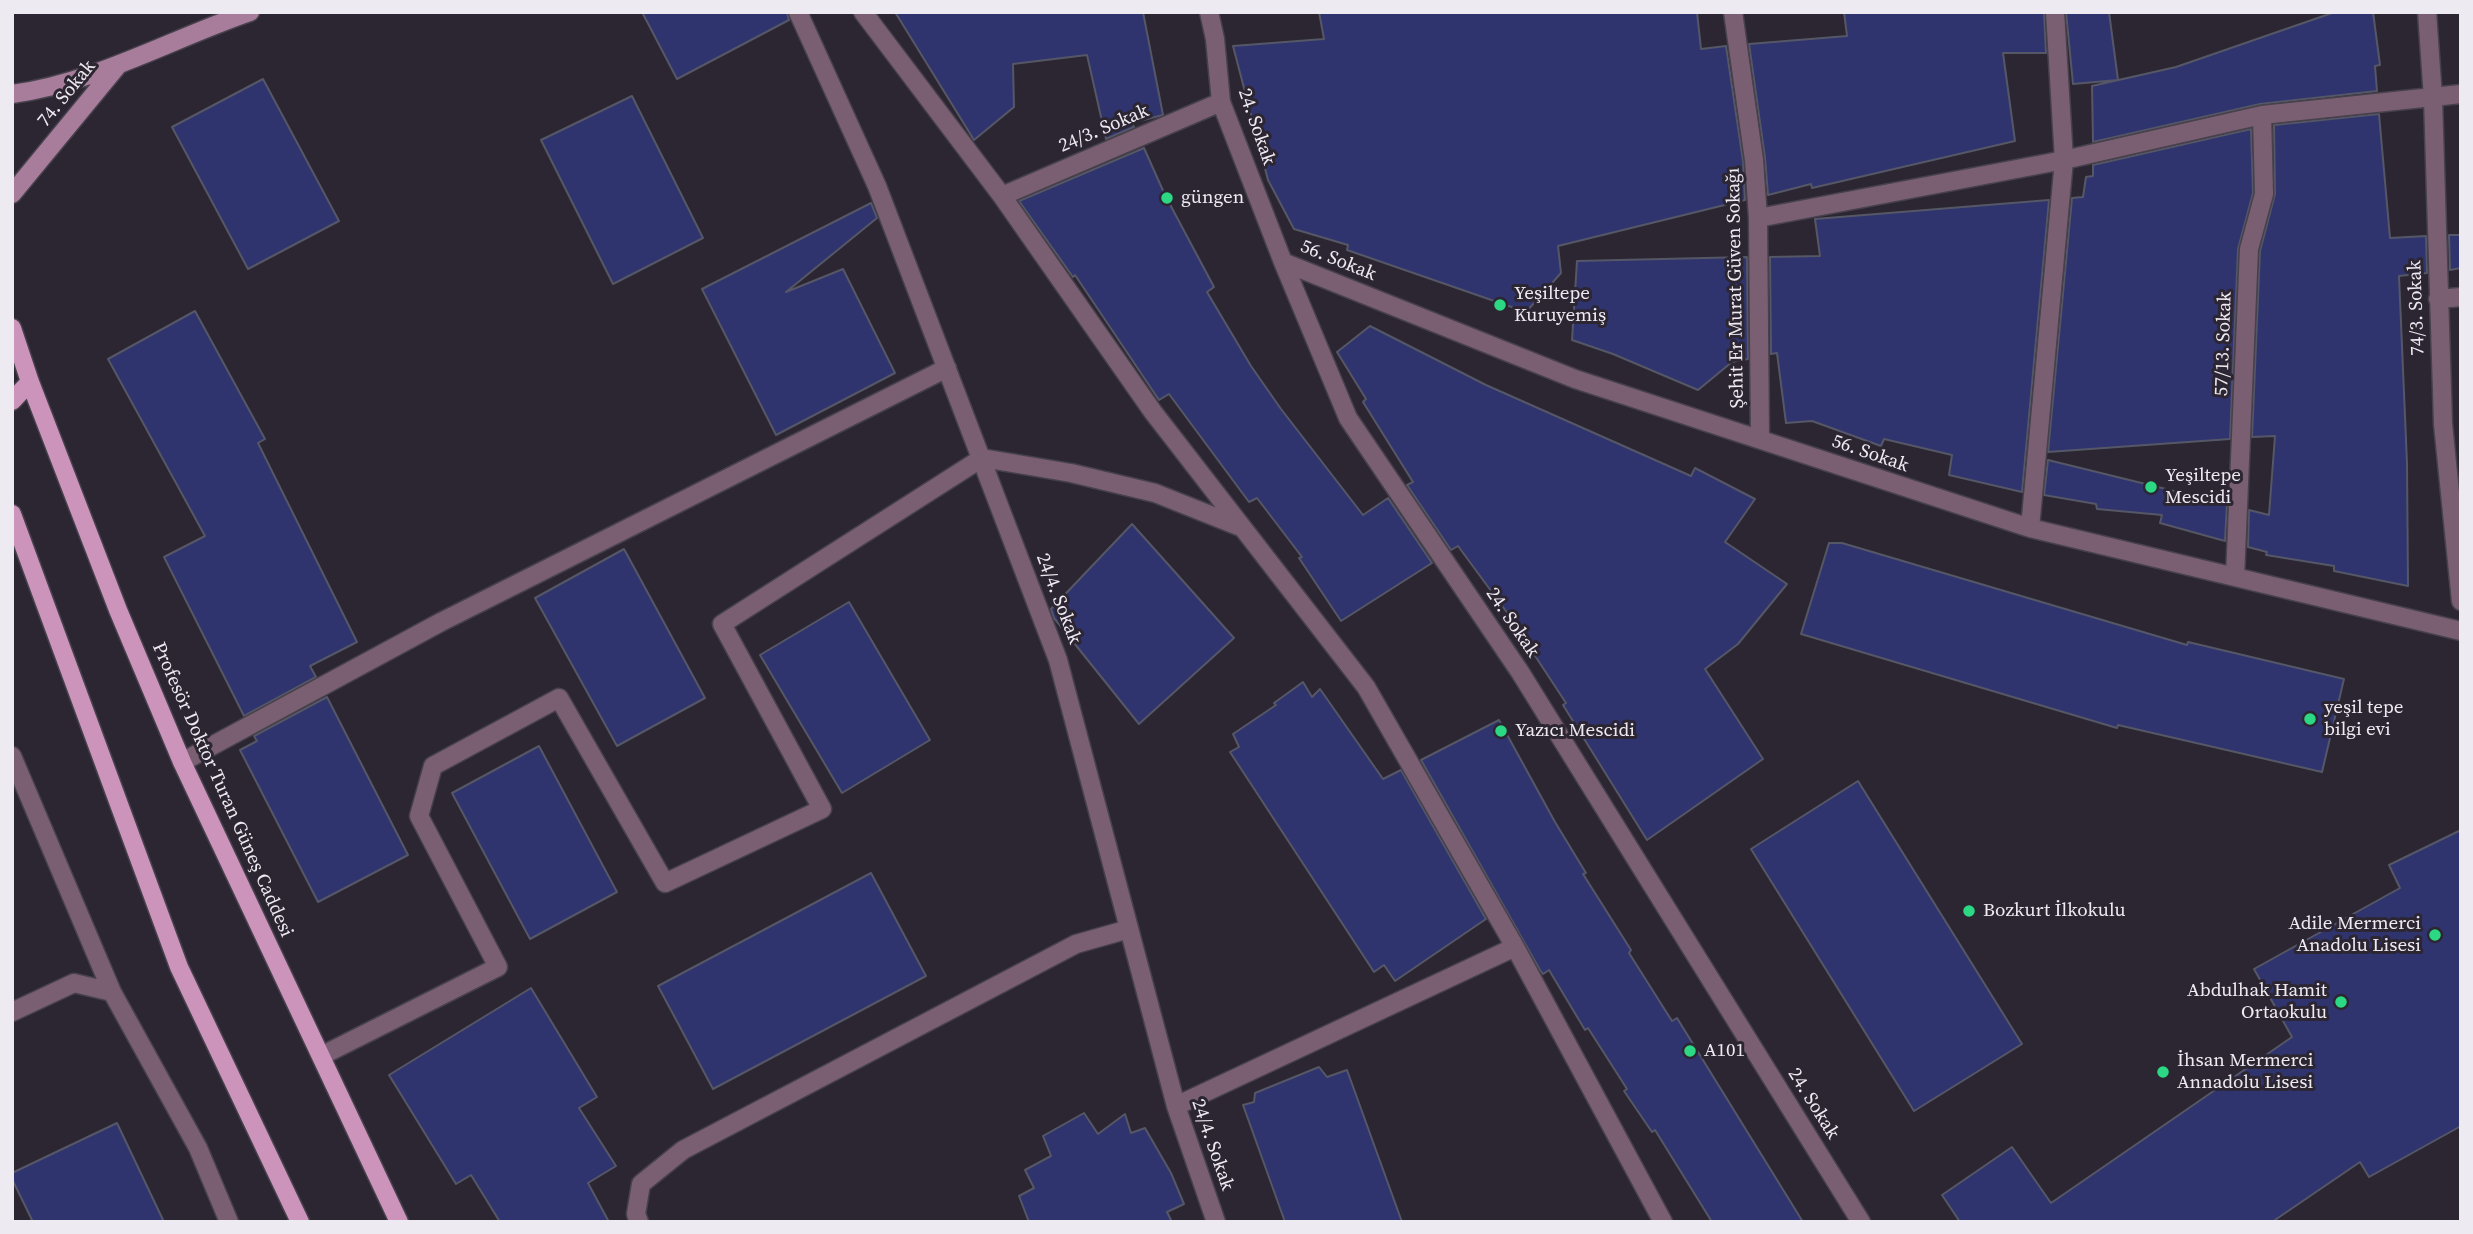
<!DOCTYPE html>
<html>
<head>
<meta charset="utf-8">
<style>
  body { margin:0 }
  #map { position:relative; width:2473px; height:1234px; overflow:hidden; background:#2c2632; font-family:"Source Serif 4",serif }
  canvas { display:block }
  .frame { position:absolute; inset:0; border:14px solid #eeeaf2; pointer-events:none }
</style>
</head>
<body>
<div id="map">
<canvas width="2473" height="1234"></canvas>
<div class="frame"></div>
</div>
<script>
const ctx = document.querySelector('canvas').getContext('2d');
ctx.lineJoin = 'round';
function fill(path, color) { ctx.fillStyle = color; ctx.fill(path, 'evenodd'); }
function trace(path, color, width, dash) { ctx.strokeStyle = color; ctx.lineWidth = width; ctx.lineCap = dash ? 'butt' : 'round'; ctx.setLineDash(dash || []); ctx.stroke(path); }
function drawText(font, color, halo, rows, align = 'center') {
  ctx.font = font + ' "Source Serif 4",serif'; ctx.lineWidth = 6; ctx.setLineDash([]); ctx.textBaseline = 'middle'; ctx.strokeStyle = halo; ctx.fillStyle = color; for (const [text, x, y, turn = 0] of rows) {
    ctx.save(); ctx.translate(x, y); ctx.rotate((+turn || 0) * Math.PI / 180); ctx.textAlign = isNaN(turn) ? turn : align; if (halo) ctx.strokeText(text, 0, 0); ctx.fillText(text, 0, 0); ctx.restore();
  }
}
const building = new Path2D(`
  M 642,12 L 787,12 L 789,20 L 677,79 Z
  M 895,12 L 1143,12 L 1163,115 L 1132,123 L 1134,127 L 1106,139 L 1087,55 L 1013,64 L 1014,107 L 974,140 Z
  M 1319,12 L 1697,12 L 1701,49 L 1726,46 L 1743,161 L 1745,200 L 1558,246 L 1561,273 L 1526,312 L 1347,250 L 1348,245 L 1294,229 L 1268,180 L 1233,46 L 1324,39 Z
  M 1844,12 L 2044,12 L 2046,53 L 2003,53 L 2015,141 L 1812,188 L 1811,184 L 1768,195 L 1765,158 L 1749,44 L 1847,36 Z
  M 2066,12 L 2109,12 L 2118,80 L 2073,84 Z
  M 2335,12 L 2373,12 L 2380,65 L 2375,66 L 2377,91 L 2260,104 L 2093,142 L 2092,86 L 2176,67 Z
  M 263,79 L 339,221 L 248,269 L 172,127 Z
  M 632,96 L 703,238 L 613,284 L 541,140 Z
  M 2379,114 L 2390,238 L 2426,236 L 2427,273 L 2399,276 L 2407,463 L 2408,586 L 2334,571 L 2334,566 L 2266,555 L 2267,552 L 2248,547 L 2249,510 L 2269,515 L 2275,436 L 2252,437 L 2260,251 L 2275,194 L 2274,125 Z
  M 2251,129 L 2253,193 L 2238,249 L 2230,439 L 2048,452 L 2072,198 L 2083,197 L 2086,177 L 2093,176 L 2093,165 Z
  M 1144,148 L 1165,195 L 1214,287 L 1207,292 L 1251,366 L 1281,409 L 1363,515 L 1388,498 L 1432,563 L 1341,621 L 1299,558 L 1302,557 L 1257,498 L 1249,502 L 1169,394 L 1159,400 L 1075,275 L 1073,277 L 1019,201 Z
  M 2049,200 L 2022,492 L 1949,475 L 1952,455 L 1884,439 L 1881,446 L 1812,421 L 1786,423 L 1777,353 L 1771,354 L 1770,257 L 1820,256 L 1815,219 Z
  M 871,203 L 877,218 L 786,292 L 843,269 L 895,373 L 776,435 L 702,289 Z
  M 2449,235 L 2461,235 L 2461,268 L 2450,270 Z
  M 1747,257 L 1748,359 L 1732,362 L 1698,390 L 1613,354 L 1572,340 L 1577,261 Z
  M 195,311 L 265,439 L 258,443 L 357,642 L 310,666 L 316,677 L 244,716 L 164,557 L 205,536 L 108,359 Z
  M 1370,326 L 1486,385 L 1691,476 L 1695,468 L 1755,499 L 1725,542 L 1787,584 L 1738,644 L 1705,669 L 1763,759 L 1647,840 L 1563,705 L 1566,703 L 1524,639 L 1525,637 L 1458,546 L 1451,550 L 1407,485 L 1413,482 L 1363,402 L 1366,399 L 1337,352 Z
  M 2048,460 L 2227,504 L 2225,541 L 2160,523 L 2162,515 L 2097,509 L 2096,504 L 2044,495 Z
  M 1132,524 L 1234,638 L 1139,724 L 1054,618 L 1051,609 Z
  M 1829,543 L 1842,543 L 2187,645 L 2188,642 L 2344,679 L 2322,772 L 2118,725 L 2117,728 L 1801,634 Z
  M 624,549 L 705,698 L 617,746 L 535,598 Z
  M 849,602 L 930,740 L 842,793 L 760,655 Z
  M 1303,682 L 1312,697 L 1320,689 L 1383,779 L 1401,770 L 1486,919 L 1395,981 L 1384,965 L 1374,972 L 1230,752 L 1239,747 L 1233,734 L 1276,705 L 1274,703 Z
  M 327,697 L 408,855 L 318,902 L 240,750 L 257,741 L 254,736 Z
  M 1499,720 L 1555,822 L 1586,873 L 1583,874 L 1631,950 L 1629,953 L 1672,1021 L 1677,1018 L 1803,1222 L 1712,1222 L 1655,1130 L 1652,1132 L 1624,1091 L 1627,1089 L 1588,1028 L 1585,1030 L 1549,970 L 1543,974 L 1540,970 L 1421,760 Z
  M 539,746 L 617,892 L 530,939 L 452,793 Z
  M 1858,781 L 2022,1044 L 1914,1111 L 1751,849 Z
  M 2461,830 L 2461,1126 L 2369,1177 L 2360,1162 L 2272,1222 L 1960,1222 L 1942,1195 L 2012,1147 L 2051,1203 L 2292,1037 L 2254,969 L 2400,888 L 2389,865 Z
  M 871,873 L 926,976 L 713,1089 L 658,986 Z
  M 531,988 L 597,1097 L 579,1108 L 616,1166 L 588,1183 L 609,1222 L 500,1222 L 471,1175 L 456,1184 L 389,1075 Z
  M 1319,1067 L 1327,1077 L 1347,1070 L 1402,1222 L 1285,1222 L 1243,1105 L 1254,1102 L 1255,1093 Z
  M 1084,1113 L 1098,1134 L 1125,1114 L 1131,1133 L 1145,1128 L 1171,1173 L 1184,1204 L 1167,1212 L 1172,1222 L 1029,1222 L 1019,1196 L 1034,1188 L 1025,1170 L 1051,1156 L 1043,1136 Z
  M 117,1123 L 164,1222 L 33,1222 L 12,1179 L 12,1173 Z`);
fill(building, '#30346e');
trace(building, '#555766', 2);
const lane = new Path2D(`
  M 12,756 L 112,992 L 198,1148 L 229,1222
  M 12,1012 L 74,983 L 112,992
  M 321,1056 L 498,967 L 419,816 L 433,766 L 559,698 L 665,883 L 822,809 L 722,624 L 982,458
  M 639,1222 L 636,1214 L 641,1184 L 683,1150 L 1076,944 L 1129,929`);
const street = new Path2D(`
  M 798,12 L 877,186 L 1058,660 L 1176,1106 L 1216,1222
  M 863,12 L 1002,196 L 1153,412 L 1366,687 L 1515,947 L 1663,1222
  M 1209,12 L 1215,39 L 1221,102 L 1283,262 L 1348,418 L 1520,672 L 1861,1222
  M 1733,12 L 1754,160 L 1758,218 L 1760,439
  M 2427,12 L 2433,98 L 2443,424 L 2461,601
  M 1002,196 L 1221,102
  M 1758,218 L 2064,160 L 2262,115 L 2461,94
  M 1283,262 L 1575,379 L 2030,528 L 2461,631
  M 2438,299 L 2461,297
  M 982,458 L 1071,473 L 1155,493 L 1243,528
  M 2030,528 L 2064,160 L 2055,12
  M 2235,577 L 2249,249 L 2264,194 L 2262,115
  M 182,762 L 441,622 L 947,368
  M 1176,1106 L 1515,947`);
const secondary = new Path2D(`
  M 12,94 C 95,83 171,39 250,12
  M 12,194 L 119,64`);
const primary = new Path2D(`
  M 12,328 L 30,382 L 118,610 L 182,762 L 399,1222
  M 12,401 L 30,382
  M 12,514 L 179,967 L 300,1222`);
trace(lane, '#47414d', 21);
trace(street, '#47414d', 21);
trace(secondary, '#47414d', 21);
trace(primary, '#47414d', 21);
trace(lane, '#7a5f72', 18);
trace(street, '#7a5f72', 18);
trace(secondary, '#a87d9b', 18);
trace(primary, '#cc94bb', 18);
for (const [x, y, r, color] of [
  [1167,198,7,"#2cd884"],
  [1500,305,7,"#2cd884"],
  [2151,487,7,"#2cd884"],
  [2310,719,7,"#2cd884"],
  [1501,731,7,"#2cd884"],
  [1969,911,7,"#2cd884"],
  [2435,935,7,"#2cd884"],
  [2341,1002,7,"#2cd884"],
  [1690,1051,7,"#2cd884"],
  [2163,1072,7,"#2cd884"]
]) { const dot = new Path2D(); dot.arc(x, y, r, 0, 2 * Math.PI); ctx.fillStyle = color; ctx.fill(dot); trace(dot, '#2c2632', 2.5); }
drawText('19px', '#eeeaf2', '#2c2632', [
  ["74. Sokak",67,94,-51],
  ["24. Sokak",1256,127,71],
  ["24/3. Sokak",1104,129,-23],
  ["56. Sokak",1338,261,22],
  ["Şehit Er Murat Güven Sokağı",1736,288,-91],
  ["74/3. Sokak",2417,308,-92],
  ["57/13. Sokak",2224,344,-88],
  ["56. Sokak",1870,454,19],
  ["24/4. Sokak",1058,599,69],
  ["24. Sokak",1512,623,56],
  ["Profesör Doktor Turan Güneş Caddesi",222,790,66],
  ["24. Sokak",1813,1104,58],
  ["24/4. Sokak",1212,1145,71]
]);
drawText('19px', '#eeeaf2', '#2c2632', [
  ["güngen",1181,198],
  ["Yeşiltepe",1514,294],
  ["Kuruyemiş",1514,316],
  ["Yeşiltepe",2165,476],
  ["Mescidi",2165,498],
  ["yeşil tepe",2324,708],
  ["bilgi evi",2324,730],
  ["Yazıcı Mescidi",1515,731],
  ["Bozkurt İlkokulu",1983,911],
  ["Adile Mermerci",2421,924,"right"],
  ["Anadolu Lisesi",2421,946,"right"],
  ["Abdulhak Hamit",2327,991,"right"],
  ["Ortaokulu",2327,1013,"right"],
  ["A101",1704,1051],
  ["İhsan Mermerci",2177,1061],
  ["Annadolu Lisesi",2177,1083]
], 'left');
</script>
</body>
</html>
